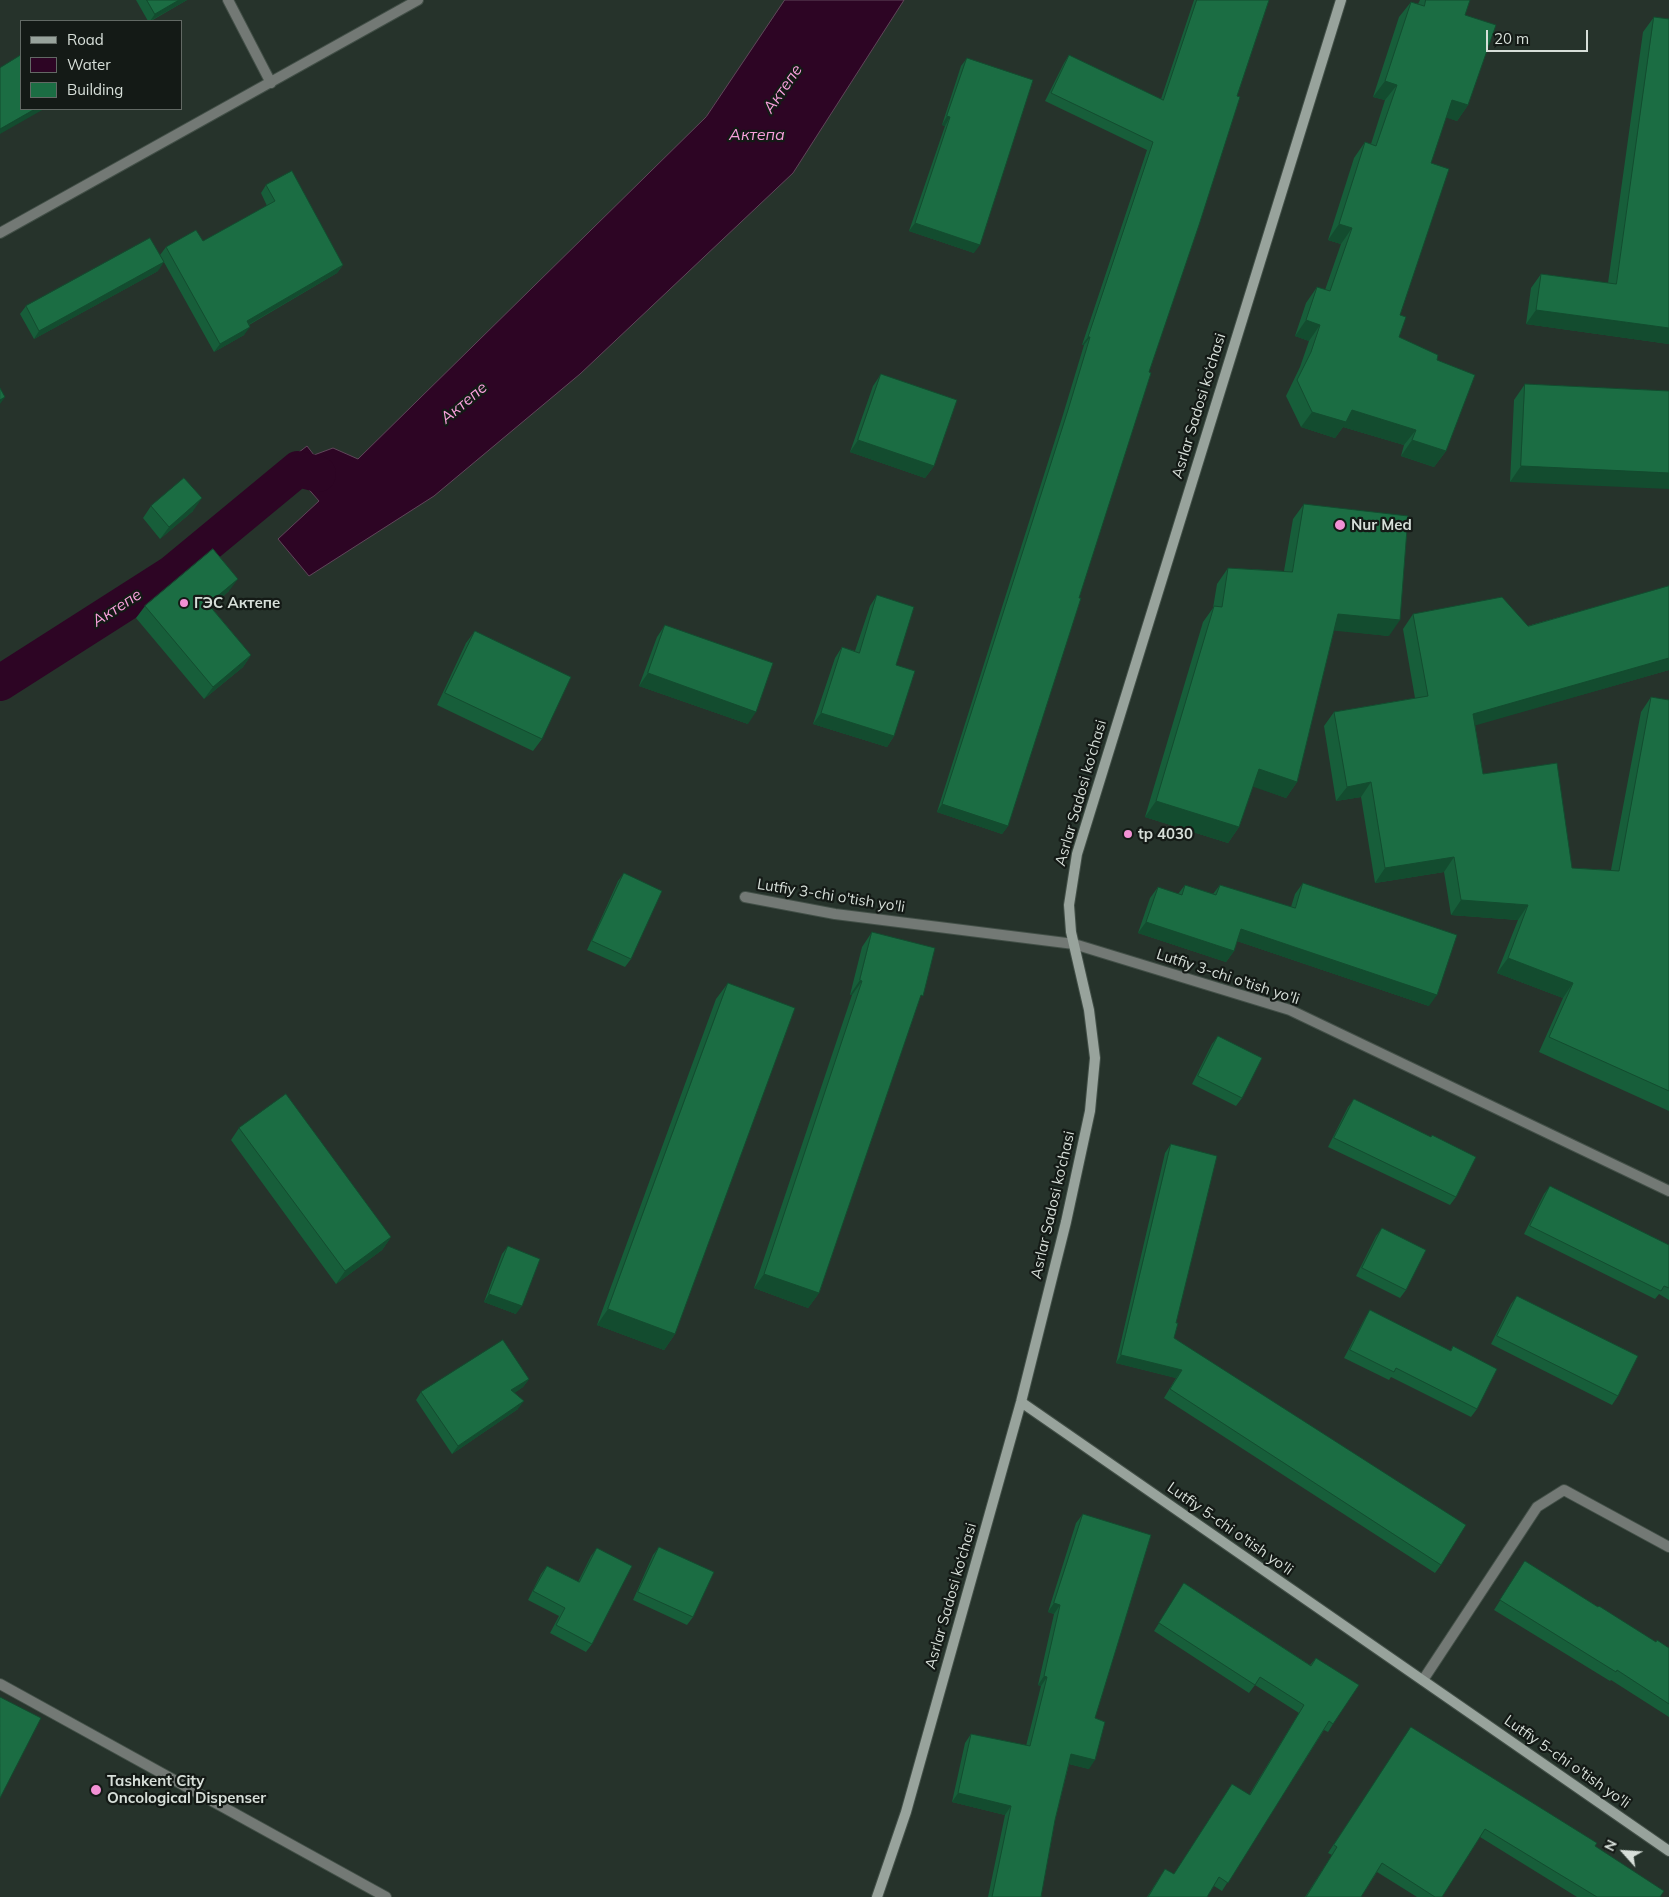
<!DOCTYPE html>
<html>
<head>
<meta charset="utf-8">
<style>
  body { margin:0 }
  #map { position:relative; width:1669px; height:1897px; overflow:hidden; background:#26332b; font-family:Mulish,sans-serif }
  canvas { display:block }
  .legend { position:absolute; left:20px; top:20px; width:162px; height:90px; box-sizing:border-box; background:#141a16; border:1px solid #626964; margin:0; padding:6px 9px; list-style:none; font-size:15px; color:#d7dfd9 }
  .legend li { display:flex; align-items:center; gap:10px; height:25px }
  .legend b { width:25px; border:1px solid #626964 }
  .north { position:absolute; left:1599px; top:1827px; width:50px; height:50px; -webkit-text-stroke:4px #141a16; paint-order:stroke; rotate:296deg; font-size:14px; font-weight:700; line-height:20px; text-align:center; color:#d7dfd9 }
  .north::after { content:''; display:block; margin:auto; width:18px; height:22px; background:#d7dfd9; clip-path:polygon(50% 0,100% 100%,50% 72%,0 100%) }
  .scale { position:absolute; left:1486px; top:30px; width:102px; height:22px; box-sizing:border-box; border:2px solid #d7dfd9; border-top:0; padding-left:6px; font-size:15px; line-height:18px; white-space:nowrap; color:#d7dfd9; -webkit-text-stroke:4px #141a16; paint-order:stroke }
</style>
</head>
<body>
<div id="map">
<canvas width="1669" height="1897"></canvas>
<ul class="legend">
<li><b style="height:6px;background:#98a39c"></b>Road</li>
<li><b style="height:14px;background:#2d0524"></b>Water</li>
<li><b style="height:14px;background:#1b6d43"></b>Building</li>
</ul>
<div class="north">N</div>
<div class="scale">20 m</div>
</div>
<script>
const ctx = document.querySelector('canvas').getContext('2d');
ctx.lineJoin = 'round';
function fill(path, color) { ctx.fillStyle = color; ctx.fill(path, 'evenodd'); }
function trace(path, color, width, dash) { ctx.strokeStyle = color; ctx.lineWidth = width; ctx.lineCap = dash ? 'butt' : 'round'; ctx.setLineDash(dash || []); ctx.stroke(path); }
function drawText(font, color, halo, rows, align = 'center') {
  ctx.font = font + ' Mulish,sans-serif'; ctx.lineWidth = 4.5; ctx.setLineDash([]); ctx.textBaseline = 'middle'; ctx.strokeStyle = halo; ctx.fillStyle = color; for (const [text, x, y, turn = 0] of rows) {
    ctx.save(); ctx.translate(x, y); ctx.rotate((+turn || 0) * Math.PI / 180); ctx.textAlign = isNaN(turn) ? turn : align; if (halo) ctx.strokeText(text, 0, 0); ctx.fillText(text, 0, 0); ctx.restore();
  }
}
const water = new Path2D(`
  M 785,0 L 904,0 L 793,173 L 580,374 L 434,496 L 309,576 L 278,539 L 319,501 L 305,485 L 286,500 L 268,476 L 307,446 L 314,455 L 333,448 L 358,459 L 706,117 Z`);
fill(water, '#2d0524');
trace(water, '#60465a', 1);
trace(new Path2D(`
  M 0,683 L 171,574 L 298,469 L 318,474`), '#2d0524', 36);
const street = new Path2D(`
  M 228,0 L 271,83
  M 0,233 L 418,0
  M 745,897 L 835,914 L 1074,944 L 1290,1010 L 1669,1191
  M 1423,1680 L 1537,1507 L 1564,1490 L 1669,1547
  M 0,1684 L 386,1897`);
const secondary = new Path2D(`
  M 1021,1402 L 1669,1851
  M 877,1897 L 906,1812 L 1021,1402 L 1066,1222 L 1090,1111 L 1095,1058 L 1089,1010 L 1071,932 L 1069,905 L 1077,854 L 1341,0`);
trace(street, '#424f47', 12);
trace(secondary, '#424f47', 12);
trace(street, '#737975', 10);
trace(secondary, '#98a39c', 10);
fill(new Path2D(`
  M 136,0 L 187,0 L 151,21 L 148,21 Z
  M 1194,0 L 1269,0 L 1237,96 L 1149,372 L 1008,826 L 1002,834 L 937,812 L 1062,418 L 1084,345 L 1082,345 L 1147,150 L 1045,101 L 1064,63 L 1069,55 L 1161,99 Z
  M 1420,0 L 1470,0 L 1465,15 L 1468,105 L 1457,121 L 1446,117 L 1431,163 L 1400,315 L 1399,337 L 1437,360 L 1446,451 L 1434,467 L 1401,456 L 1404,445 L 1343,427 L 1335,438 L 1301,427 L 1286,396 L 1300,367 L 1309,341 L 1295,336 L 1306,303 L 1317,287 L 1325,290 L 1341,244 L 1328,240 L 1354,158 L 1365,142 L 1371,144 L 1385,100 L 1373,97 L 1399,17 L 1411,2 L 1418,4 Z
  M 1654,17 L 1669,19 L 1669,344 L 1526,324 L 1531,288 L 1541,274 L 1608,283 L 1643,32 Z
  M 967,58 L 974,253 L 909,231 L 945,126 L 942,125 L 961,66 Z
  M 266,185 L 343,265 L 337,273 L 249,325 L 244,335 L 214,352 L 160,255 L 166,247 L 203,241 L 267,206 L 261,193 Z
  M 158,271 L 34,339 L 20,314 L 26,306 Z
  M 881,374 L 934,466 L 925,478 L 850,452 L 873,386 Z
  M 1525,384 L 1669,391 L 1510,482 L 1514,400 Z
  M 1304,504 L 1389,636 L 1334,630 L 1297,782 L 1286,798 L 1253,786 L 1239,827 L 1228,843 L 1145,817 L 1203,622 L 1213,608 L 1217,584 L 1228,568 L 1284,571 L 1293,519 Z
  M 151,506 L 193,511 L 160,539 L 143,518 Z
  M 1669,586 L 1669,670 L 1475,725 L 1483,774 L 1572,868 L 1611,870 L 1641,712 L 1651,697 L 1669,700 L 1669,1111 L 1539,1052 L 1563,998 L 1497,973 L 1518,920 L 1451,915 L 1444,872 L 1375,883 L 1361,797 L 1336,801 L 1324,726 L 1334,712 L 1415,698 L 1403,629 L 1413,614 L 1528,626 Z
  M 229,591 L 211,607 L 251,655 L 243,667 L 204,699 L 136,618 L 145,606 Z
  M 877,595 L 896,665 L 894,736 L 887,747 L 813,724 L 835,658 L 842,647 L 855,651 L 870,606 Z
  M 665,625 L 748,724 L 639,686 L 657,637 Z
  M 475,631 L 542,739 L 533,751 L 437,705 L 466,643 Z
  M 624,873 L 631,959 L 625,967 L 587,950 L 618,881 Z
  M 1303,883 L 1429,1006 L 1237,941 L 1234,951 L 1226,962 L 1138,933 L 1150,898 L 1158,887 L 1178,894 L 1185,885 L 1213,894 L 1220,885 L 1291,907 L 1295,894 Z
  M 872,932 L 918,1002 L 819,1293 L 808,1308 L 754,1288 L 852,995 L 850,995 L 862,947 Z
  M 728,983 L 675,1334 L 664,1350 L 597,1325 L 716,999 Z
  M 1218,1036 L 1242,1098 L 1236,1106 L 1192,1084 L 1212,1044 Z
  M 1354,1099 L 1456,1197 L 1450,1205 L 1328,1147 L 1348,1107 Z
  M 239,1128 L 391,1237 L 382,1250 L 336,1284 L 231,1140 Z
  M 1171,1144 L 1176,1323 L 1174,1338 L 1441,1565 L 1435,1573 L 1164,1398 L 1176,1378 L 1116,1363 L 1165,1153 Z
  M 1550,1186 L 1669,1245 L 1669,1300 L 1659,1294 L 1655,1299 L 1524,1234 L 1544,1194 Z
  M 1382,1228 L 1406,1290 L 1400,1298 L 1356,1276 L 1376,1236 Z
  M 508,1246 L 516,1314 L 484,1302 L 502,1254 Z
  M 1517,1296 L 1618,1396 L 1612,1405 L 1491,1344 L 1511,1304 Z
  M 1370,1310 L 1450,1351 L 1453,1346 L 1477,1409 L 1471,1417 L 1391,1377 L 1389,1380 L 1344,1358 L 1365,1318 Z
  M 529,1379 L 523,1387 L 514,1393 L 518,1409 L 452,1454 L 416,1400 L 421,1392 Z
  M 1083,1514 L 1095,1718 L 1089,1769 L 1069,1764 L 1055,1820 L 1041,1897 L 988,1897 L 1005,1815 L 952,1802 L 965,1743 L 971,1734 L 1026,1746 L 1041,1686 L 1038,1685 L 1054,1614 L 1048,1612 L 1076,1523 Z
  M 659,1547 L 693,1617 L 687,1625 L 633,1600 L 653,1555 Z
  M 597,1548 L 592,1644 L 586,1652 L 550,1633 L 559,1616 L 528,1600 L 541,1574 L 547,1566 L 578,1582 L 591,1556 Z
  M 1525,1561 L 1598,1607 L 1656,1642 L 1669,1648 L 1669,1717 L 1611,1680 L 1610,1681 L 1494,1610 Z
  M 1184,1583 L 1310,1665 L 1316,1658 L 1333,1724 L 1328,1732 L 1324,1730 L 1222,1891 L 1214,1886 L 1207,1897 L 1147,1897 L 1165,1869 L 1174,1874 L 1232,1784 L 1249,1795 L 1299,1713 L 1255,1685 L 1249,1693 L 1154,1631 Z
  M 1405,1736 L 1595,1846 L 1660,1897 L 1577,1897 L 1480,1837 L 1442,1897 L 1417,1897 L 1377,1872 L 1361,1897 L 1305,1897 L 1332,1855 L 1328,1853 Z`), '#175e3a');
fill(new Path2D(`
  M 179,0 L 187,0 L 150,21 L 155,14 Z
  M 1385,81 L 1397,85 L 1385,100 L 1373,97 Z
  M 1452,100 L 1468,105 L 1457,121 L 1441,116 Z
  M 35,109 L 44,109 L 0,134 L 0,129 Z
  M 947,116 L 950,117 L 945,126 L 942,125 Z
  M 915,223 L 980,245 L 974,253 L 909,231 Z
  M 1339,224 L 1352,228 L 1341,244 L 1328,240 Z
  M 164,262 L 158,271 L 34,339 L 39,331 Z
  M 343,265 L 337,273 L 241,329 L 247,321 Z
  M 1536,310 L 1669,328 L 1669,344 L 1526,324 Z
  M 1306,320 L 1320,325 L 1309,341 L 1295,336 Z
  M 250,327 L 244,335 L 214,352 L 220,344 Z
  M 1088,337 L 1090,337 L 1084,345 L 1082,345 Z
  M 5,397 L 0,404 L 0,400 Z
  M 1352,410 L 1416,430 L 1404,445 L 1343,427 L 1335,438 L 1301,427 L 1312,412 Z
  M 858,440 L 934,466 L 925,478 L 850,452 Z
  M 1412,440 L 1446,451 L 1434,467 L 1401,456 Z
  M 1521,466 L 1669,473 L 1669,489 L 1510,482 Z
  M 202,498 L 193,511 L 160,539 L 169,527 Z
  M 238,579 L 229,591 L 200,616 L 208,604 Z
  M 1338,614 L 1400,620 L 1389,636 L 1327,630 Z
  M 251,655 L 243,667 L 204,699 L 213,687 Z
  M 1669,658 L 1669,670 L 1463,729 L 1473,714 Z
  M 648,673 L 756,712 L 748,724 L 639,686 Z
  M 821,713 L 894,736 L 887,747 L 813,724 Z
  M 1259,769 L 1297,782 L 1286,798 L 1248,785 Z
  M 1371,782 L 1361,797 L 1336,801 L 1347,787 Z
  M 1156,801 L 1239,827 L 1228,843 L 1145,817 Z
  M 942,804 L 1008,826 L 1002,834 L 937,812 Z
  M 1454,857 L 1444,872 L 1375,883 L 1385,868 Z
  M 1461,900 L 1528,905 L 1518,920 L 1451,915 Z
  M 1146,922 L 1234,951 L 1226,962 L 1138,933 Z
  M 1241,929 L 1437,995 L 1429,1006 L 1234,940 Z
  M 1508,958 L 1573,983 L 1563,998 L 1497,973 Z
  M 860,980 L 862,981 L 852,995 L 850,995 Z
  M 391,1237 L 382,1250 L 336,1284 L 345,1271 Z
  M 764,1274 L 819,1293 L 808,1308 L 754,1288 Z
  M 489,1294 L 522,1306 L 516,1314 L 484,1302 Z
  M 608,1309 L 675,1334 L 664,1350 L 597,1325 Z
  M 1121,1355 L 1182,1370 L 1176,1378 L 1116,1363 Z
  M 529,1379 L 523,1387 L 506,1399 L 511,1390 Z
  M 524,1401 L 518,1409 L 452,1454 L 458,1446 Z
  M 1054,1603 L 1060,1605 L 1054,1614 L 1048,1612 Z
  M 1044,1676 L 1047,1677 L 1041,1686 L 1038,1685 Z
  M 1071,1754 L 1095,1760 L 1089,1769 L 1065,1763 Z
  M 958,1793 L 1011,1806 L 1005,1815 L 952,1802 Z`), '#134c2f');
const building = new Path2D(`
  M 147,0 L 179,0 L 155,14 Z
  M 1197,0 L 1269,0 L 1237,96 L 1240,97 L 1199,225 L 1149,372 L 1151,373 L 1079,598 L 1081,598 L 1008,826 L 942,804 L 1068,410 L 1090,337 L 1088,337 L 1153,142 L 1051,93 L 1069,55 L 1163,100 Z
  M 1426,0 L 1470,0 L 1465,15 L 1496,25 L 1468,105 L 1452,100 L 1431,163 L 1449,169 L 1400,315 L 1406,317 L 1399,337 L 1438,355 L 1437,360 L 1475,375 L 1446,451 L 1412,440 L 1416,430 L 1352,410 L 1346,422 L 1312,412 L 1297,380 L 1311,352 L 1320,325 L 1306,320 L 1317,287 L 1330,291 L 1352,228 L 1339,224 L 1365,142 L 1376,146 L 1397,85 L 1385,81 L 1411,2 L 1424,6 Z
  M 1654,17 L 1669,19 L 1669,328 L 1536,310 L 1541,274 L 1616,284 Z
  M 21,55 L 21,109 L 35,109 L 0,129 L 0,68 Z
  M 967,58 L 1033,80 L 980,245 L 915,223 L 950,117 L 947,116 Z
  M 292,171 L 343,265 L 247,321 L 250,327 L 220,344 L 166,247 L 196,230 L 203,241 L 275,201 L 266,185 Z
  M 150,238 L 164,262 L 39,331 L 26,306 Z
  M 881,374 L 957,400 L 934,466 L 858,440 Z
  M 1525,384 L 1669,391 L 1669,473 L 1521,466 Z
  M 0,388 L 5,397 L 0,400 Z
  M 184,478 L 202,498 L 169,527 L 151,506 Z
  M 1304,504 L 1408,516 L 1400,620 L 1338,614 L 1297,782 L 1259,769 L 1239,827 L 1156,801 L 1214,606 L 1222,607 L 1228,568 L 1292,572 Z
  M 213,549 L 238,579 L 208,604 L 251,655 L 213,687 L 145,606 Z
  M 1669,586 L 1669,658 L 1473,714 L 1483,774 L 1557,763 L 1572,868 L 1619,871 L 1651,697 L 1669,700 L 1669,1091 L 1549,1037 L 1573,983 L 1508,958 L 1528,905 L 1461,900 L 1454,857 L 1385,868 L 1371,782 L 1347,787 L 1334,712 L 1428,696 L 1413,614 L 1502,597 L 1528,626 Z
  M 877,595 L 914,607 L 896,665 L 915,671 L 894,736 L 821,713 L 842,647 L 859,653 Z
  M 665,625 L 773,663 L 756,712 L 648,673 Z
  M 475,631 L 571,677 L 542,739 L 445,693 Z
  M 624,873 L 662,891 L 631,959 L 592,941 Z
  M 1303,883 L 1457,935 L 1437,995 L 1241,929 L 1234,951 L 1146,922 L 1158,887 L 1182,895 L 1185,885 L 1216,895 L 1220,885 L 1295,908 Z
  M 872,932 L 935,948 L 923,996 L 921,995 L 819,1293 L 764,1274 L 862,981 L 860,980 Z
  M 728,983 L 795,1008 L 675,1334 L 608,1309 Z
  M 1218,1036 L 1262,1058 L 1242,1098 L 1198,1076 Z
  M 286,1094 L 391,1237 L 345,1271 L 239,1128 Z
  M 1354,1099 L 1431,1137 L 1432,1135 L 1476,1157 L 1456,1197 L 1334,1138 Z
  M 1171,1144 L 1217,1156 L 1176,1323 L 1178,1323 L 1174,1338 L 1466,1525 L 1441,1565 L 1170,1389 L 1182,1370 L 1121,1355 Z
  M 1550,1186 L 1669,1245 L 1669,1288 L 1664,1286 L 1661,1291 L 1530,1226 Z
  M 1382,1228 L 1426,1250 L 1406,1290 L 1362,1268 Z
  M 508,1246 L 540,1259 L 522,1306 L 489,1294 Z
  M 1517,1296 L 1638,1356 L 1618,1396 L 1497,1336 Z
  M 1370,1310 L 1451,1351 L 1453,1346 L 1497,1369 L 1477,1409 L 1396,1368 L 1394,1372 L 1350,1350 Z
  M 503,1340 L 529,1379 L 511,1390 L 524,1401 L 458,1446 L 421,1392 Z
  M 1083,1514 L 1151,1535 L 1095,1718 L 1105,1722 L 1095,1760 L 1071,1754 L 1055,1820 L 1041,1897 L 992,1897 L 1011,1806 L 958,1793 L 971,1734 L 1030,1746 L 1047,1677 L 1044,1676 L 1060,1605 L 1054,1603 Z
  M 659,1547 L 714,1572 L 693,1617 L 638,1592 Z
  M 597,1548 L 632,1566 L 592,1644 L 556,1625 L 565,1608 L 533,1591 L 547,1566 L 579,1582 Z
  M 1525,1561 L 1598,1607 L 1599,1606 L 1656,1642 L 1657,1640 L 1669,1648 L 1669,1704 L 1617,1670 L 1616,1672 L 1500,1600 Z
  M 1184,1583 L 1311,1666 L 1316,1658 L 1359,1685 L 1333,1724 L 1329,1721 L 1228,1883 L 1219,1877 L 1207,1897 L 1148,1897 L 1165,1869 L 1174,1874 L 1232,1784 L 1250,1795 L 1304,1705 L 1260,1677 L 1255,1685 L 1159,1623 Z
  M 0,1697 L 41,1718 L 0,1798 Z
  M 1411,1727 L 1597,1843 L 1595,1846 L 1664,1891 L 1660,1897 L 1597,1897 L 1485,1829 L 1442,1897 L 1435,1897 L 1382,1863 L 1361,1897 L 1306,1897 L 1337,1847 L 1334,1845 Z`);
fill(building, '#1b6d43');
trace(building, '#134c2f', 1);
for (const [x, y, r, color] of [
  [1340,525,6,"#f391d5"],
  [184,603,5,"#f391d5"],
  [1128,834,5,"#f391d5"],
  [96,1790,6,"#f391d5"]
]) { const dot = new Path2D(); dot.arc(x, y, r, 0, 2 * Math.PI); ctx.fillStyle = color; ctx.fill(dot); trace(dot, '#141a16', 2); }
drawText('15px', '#d7dfd9', '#141a16', [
  ["Asrlar Sadosi ko‘chasi",1199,406,-73],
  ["Asrlar Sadosi ko‘chasi",1081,793,-74],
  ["Lutfiy 3-chi o'tish yo'li",831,896,9],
  ["Lutfiy 3-chi o'tish yo'li",1228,977,18],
  ["Asrlar Sadosi ko‘chasi",1053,1205,-77],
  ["Lutfiy 5-chi o'tish yo'li",1230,1529,35],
  ["Asrlar Sadosi ko‘chasi",951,1596,-74],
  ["Lutfiy 5-chi o'tish yo'li",1567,1762,35]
]);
drawText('bold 15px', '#d7dfd9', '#141a16', [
  ["Nur Med",1351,525],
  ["ГЭС Актепe",194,603],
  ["tp 4030",1138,834],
  ["Tashkent City",107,1781],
  ["Oncological Dispenser",107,1798]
], 'left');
drawText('italic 16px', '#f8a1dc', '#141a16', [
  ["Актепе",783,89,-55],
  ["Актепа",757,135],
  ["Актепе",464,403,-40],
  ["Актепе",117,608,-33]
]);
</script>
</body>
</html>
